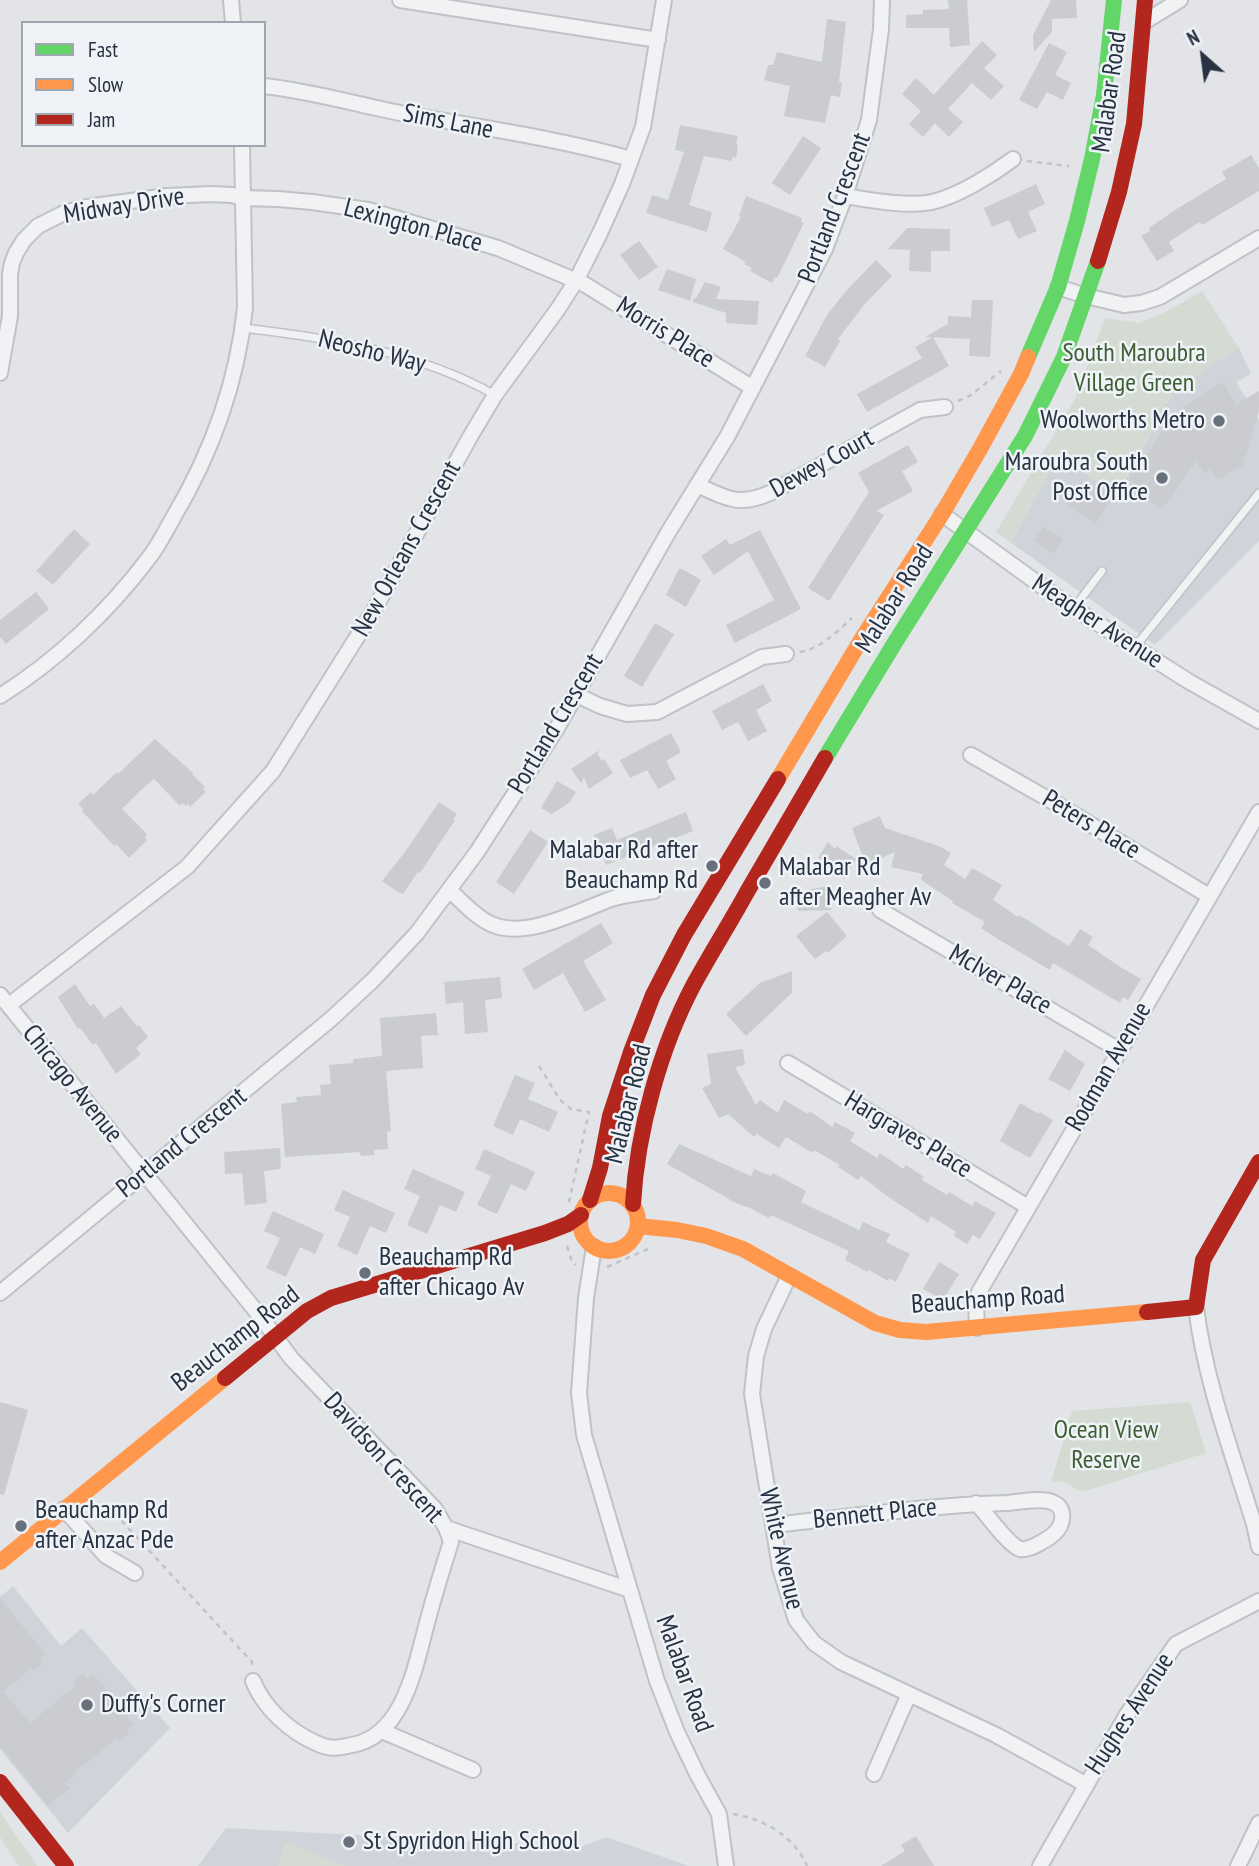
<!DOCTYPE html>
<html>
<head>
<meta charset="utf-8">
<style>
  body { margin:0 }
  #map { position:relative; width:1259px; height:1866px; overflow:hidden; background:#e2e4e7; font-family:"PT Sans Narrow",sans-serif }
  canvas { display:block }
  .legend { position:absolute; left:21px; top:21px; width:245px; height:126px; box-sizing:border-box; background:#eff3f7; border:2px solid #9fa6af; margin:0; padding:9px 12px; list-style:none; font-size:21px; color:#273242 }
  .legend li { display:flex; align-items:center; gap:14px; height:35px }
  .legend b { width:35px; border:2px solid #9fa6af }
  .north { position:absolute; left:1168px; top:21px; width:70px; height:70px; -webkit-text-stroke:5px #eff3f7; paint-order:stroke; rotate:332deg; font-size:19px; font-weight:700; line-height:28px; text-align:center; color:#273242 }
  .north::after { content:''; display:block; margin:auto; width:24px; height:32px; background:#273242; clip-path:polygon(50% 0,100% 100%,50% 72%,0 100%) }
</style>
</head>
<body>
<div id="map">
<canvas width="1259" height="1866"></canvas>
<ul class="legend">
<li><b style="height:9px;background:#63d668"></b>Fast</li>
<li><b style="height:9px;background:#ff974d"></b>Slow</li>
<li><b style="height:9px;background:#b3261e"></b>Jam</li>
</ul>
<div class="north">N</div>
</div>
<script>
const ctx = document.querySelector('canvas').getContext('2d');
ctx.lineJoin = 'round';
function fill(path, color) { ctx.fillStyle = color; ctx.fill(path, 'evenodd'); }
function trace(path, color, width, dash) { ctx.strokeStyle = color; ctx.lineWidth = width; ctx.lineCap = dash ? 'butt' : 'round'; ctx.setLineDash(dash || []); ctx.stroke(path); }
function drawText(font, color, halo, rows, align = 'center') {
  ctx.font = font + ' "PT Sans Narrow",sans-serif'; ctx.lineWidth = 5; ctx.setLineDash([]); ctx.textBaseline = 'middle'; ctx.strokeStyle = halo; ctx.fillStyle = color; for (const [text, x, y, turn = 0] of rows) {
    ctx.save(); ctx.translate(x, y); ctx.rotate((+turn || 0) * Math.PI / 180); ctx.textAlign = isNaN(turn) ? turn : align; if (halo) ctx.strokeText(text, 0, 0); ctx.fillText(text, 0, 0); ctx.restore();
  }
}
fill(new Path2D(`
  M 1239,348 L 1251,374 L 1236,382 L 1259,420 L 1259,541 L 1155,645 L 1011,543 L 1059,455 L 1117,495 L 1175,388 Z
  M 13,1586 L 61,1646 L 82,1628 L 170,1728 L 68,1833 L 0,1749 L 0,1597 Z
  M 226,1828 L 581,1847 L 606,1837 L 689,1866 L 198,1866 Z`), '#cfd4db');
fill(new Path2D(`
  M 1202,291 L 1239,348 L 1175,388 L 1116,495 L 1059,455 L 1011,543 L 996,532 L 1075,399 L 1105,318 L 1139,323 L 1168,311 Z
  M 1190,1402 L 1206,1453 L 1082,1492 L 1062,1481 L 1051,1482 L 1072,1411 Z
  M 0,1812 L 37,1866 L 19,1866 L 0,1837 Z
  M 286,1842 L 346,1866 L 347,1866 L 277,1866 Z`), '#d3dbd2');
fill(new Path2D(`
  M 948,0 L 967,0 L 970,45 L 950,47 L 949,28 L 906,28 L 906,15 L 923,14 L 923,10 L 949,9 Z
  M 1051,0 L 1076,0 L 1077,18 L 1052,19 L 1052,32 L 1034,52 L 1033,35 Z
  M 827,19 L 846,22 L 839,82 L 842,83 L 840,97 L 831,95 L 825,123 L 784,116 L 790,86 L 764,80 L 768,65 L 773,65 L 777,52 L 822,62 Z
  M 982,41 L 997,55 L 984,68 L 1004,86 L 991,100 L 972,83 L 948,109 L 963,122 L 949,137 L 935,123 L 923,137 L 909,124 L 921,111 L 902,94 L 916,78 L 934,95 Z
  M 1049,43 L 1067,52 L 1055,75 L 1071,83 L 1063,100 L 1047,92 L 1037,109 L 1019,100 Z
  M 680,125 L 738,136 L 736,144 L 738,145 L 736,158 L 733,157 L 732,161 L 704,156 L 689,205 L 712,212 L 707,232 L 646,213 L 652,195 L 668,200 L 684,152 L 675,150 Z
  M 803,136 L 821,148 L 790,195 L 772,183 Z
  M 1251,155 L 1259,168 L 1259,191 L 1202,225 L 1200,222 L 1169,242 L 1174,251 L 1157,261 L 1141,236 L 1150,231 L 1149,228 L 1175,210 L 1226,179 L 1222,172 Z
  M 1036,184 L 1045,204 L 1028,212 L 1037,231 L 1018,239 L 1009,220 L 992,227 L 984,208 Z
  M 746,196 L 802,218 L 801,222 L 804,223 L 777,278 L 775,277 L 772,283 L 750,271 L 752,268 L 744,264 L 746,262 L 723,249 L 741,217 L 739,216 Z
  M 907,228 L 950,229 L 950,251 L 931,251 L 931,272 L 909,271 L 910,250 L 888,249 Z
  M 639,241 L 658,267 L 639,280 L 620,255 Z
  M 876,260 L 892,276 L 864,305 L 838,339 L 840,341 L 825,367 L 805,356 L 827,315 L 846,291 Z
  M 667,269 L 696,279 L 690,301 L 658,290 Z
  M 705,282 L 721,287 L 716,299 L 759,301 L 757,325 L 726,323 L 726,313 L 693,302 L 694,298 L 696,298 Z
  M 972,300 L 993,300 L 990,357 L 969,356 L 970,339 L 925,337 L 948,324 L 948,316 L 971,317 Z
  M 933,337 L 949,366 L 867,412 L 857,394 L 922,358 L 915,347 Z
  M 1223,382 L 1236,404 L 1259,391 L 1259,411 L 1243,465 L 1218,480 L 1211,469 L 1204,474 L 1196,461 L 1162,509 L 1129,488 L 1134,483 L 1129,479 L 1163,431 L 1184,420 L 1178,410 Z
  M 908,445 L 918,462 L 902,471 L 913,491 L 876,511 L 884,515 L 829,601 L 808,588 L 869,492 L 858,473 Z
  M 1081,480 L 1112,499 L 1096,523 L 1066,504 Z
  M 1043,527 L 1063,539 L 1053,554 L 1034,541 Z
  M 74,529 L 90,544 L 53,585 L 36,571 Z
  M 760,530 L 801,609 L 735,643 L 726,625 L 774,600 L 748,551 L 714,575 L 701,556 L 726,539 L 730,545 Z
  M 679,569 L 682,569 L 701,580 L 686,607 L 666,595 Z
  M 36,592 L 49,609 L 6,644 L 0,637 L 0,620 Z
  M 655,623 L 674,634 L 642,687 L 624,676 Z
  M 763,684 L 772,701 L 756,710 L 767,731 L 748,741 L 738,722 L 722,730 L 712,711 Z
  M 671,733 L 681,752 L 666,761 L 676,779 L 658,789 L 647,770 L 630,778 L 620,760 Z
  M 155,739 L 193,773 L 192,774 L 205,787 L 203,789 L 206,792 L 190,807 L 188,804 L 186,806 L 182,803 L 180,806 L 154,779 L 141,790 L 122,809 L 147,834 L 145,837 L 147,840 L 129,858 L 116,844 L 114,846 L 82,811 L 83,809 L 78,804 L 91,792 L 93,795 L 117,772 L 118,774 Z
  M 600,750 L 597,754 L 602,761 L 604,759 L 613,773 L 589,789 L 584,777 L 581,783 L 571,769 Z
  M 557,781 L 576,792 L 570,802 L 552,814 L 541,808 Z
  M 439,802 L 457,814 L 453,819 L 455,820 L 420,873 L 418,872 L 403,894 L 400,893 L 382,881 L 405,852 Z
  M 686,812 L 693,831 L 606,865 L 594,835 L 612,828 L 617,840 Z
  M 880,816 L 885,828 L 939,846 L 951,853 L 944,865 L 965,879 L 972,868 L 1002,885 L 993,900 L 1018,917 L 1019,915 L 1069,946 L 1080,929 L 1093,937 L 1088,945 L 1122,968 L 1141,979 L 1128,1000 L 1123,997 L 1120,1003 L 1053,963 L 1050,970 L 1001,941 L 981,928 L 985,922 L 952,903 L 953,901 L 921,880 L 923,874 L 891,867 L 895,852 L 866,865 L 852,828 Z
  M 530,830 L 548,842 L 514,894 L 496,882 Z
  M 828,842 L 835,849 L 836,846 L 856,859 L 844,879 L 824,868 L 825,863 L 818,858 Z
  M 830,886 L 831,910 L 798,911 L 795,897 L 807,895 L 805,890 Z
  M 827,912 L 847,936 L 828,953 L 826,951 L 815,959 L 796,936 Z
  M 601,923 L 613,943 L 583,961 L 606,1000 L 585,1012 L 563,973 L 534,990 L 522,969 Z
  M 792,971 L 792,993 L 746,1036 L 726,1014 L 760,983 Z
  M 500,977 L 502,998 L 485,1000 L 488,1032 L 465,1034 L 463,1002 L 446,1004 L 444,982 Z
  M 75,984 L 90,1006 L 94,1004 L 104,1018 L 121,1006 L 137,1026 L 139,1025 L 148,1037 L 136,1048 L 141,1054 L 116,1074 L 96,1043 L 93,1045 L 80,1028 L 78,1029 L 58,997 Z
  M 436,1013 L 438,1035 L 421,1036 L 423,1068 L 386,1071 L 391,1131 L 387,1132 L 388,1149 L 374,1150 L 374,1155 L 361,1156 L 360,1152 L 285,1157 L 281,1104 L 297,1102 L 296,1097 L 321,1095 L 320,1085 L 331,1084 L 329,1065 L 353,1063 L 353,1059 L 382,1056 L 380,1018 Z
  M 743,1049 L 745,1065 L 735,1067 L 756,1105 L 760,1100 L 778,1113 L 784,1100 L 808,1114 L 810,1111 L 832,1127 L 835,1122 L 855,1133 L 850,1141 L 877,1158 L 880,1153 L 903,1169 L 906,1165 L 924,1177 L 922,1180 L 947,1195 L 949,1192 L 972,1206 L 975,1201 L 996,1213 L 980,1239 L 973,1235 L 967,1244 L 954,1236 L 956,1232 L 931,1216 L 928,1223 L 887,1196 L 861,1176 L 858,1180 L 838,1167 L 840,1165 L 814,1150 L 813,1153 L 786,1137 L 779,1148 L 757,1134 L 754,1137 L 728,1114 L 719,1118 L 702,1088 L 711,1084 L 707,1054 Z
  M 1065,1050 L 1085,1064 L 1070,1091 L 1048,1079 Z
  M 515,1075 L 535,1083 L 528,1099 L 558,1112 L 549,1132 L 520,1119 L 513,1135 L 493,1126 Z
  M 1020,1103 L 1039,1114 L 1040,1112 L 1053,1120 L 1030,1158 L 1000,1141 Z
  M 679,1144 L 751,1176 L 754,1169 L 771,1176 L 773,1173 L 806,1191 L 801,1202 L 859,1230 L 863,1222 L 890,1234 L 886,1242 L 910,1254 L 896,1282 L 889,1278 L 888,1281 L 869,1270 L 868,1272 L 845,1260 L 849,1251 L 771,1215 L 769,1218 L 746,1206 L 746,1207 L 734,1202 L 667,1164 Z
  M 280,1148 L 281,1169 L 264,1171 L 267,1203 L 245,1205 L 242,1173 L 225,1174 L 224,1152 Z
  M 484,1149 L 535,1172 L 526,1191 L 511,1184 L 497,1214 L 477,1205 L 491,1176 L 475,1169 Z
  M 413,1169 L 465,1192 L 456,1212 L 440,1205 L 427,1234 L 407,1225 L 420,1196 L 404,1189 Z
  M 343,1190 L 395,1213 L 386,1233 L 370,1226 L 357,1255 L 337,1246 L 350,1217 L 334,1210 Z
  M 273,1211 L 324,1234 L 315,1254 L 300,1247 L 286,1277 L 266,1268 L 280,1238 L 264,1231 Z
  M 939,1262 L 959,1274 L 943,1300 L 923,1289 Z
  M 0,1402 L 28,1410 L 4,1495 L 0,1494 Z
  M 0,1598 L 45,1654 L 40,1658 L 43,1663 L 33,1671 L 30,1669 L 3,1691 L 30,1723 L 75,1686 L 73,1683 L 83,1674 L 87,1679 L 92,1675 L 99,1681 L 133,1724 L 127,1729 L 130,1732 L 119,1741 L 117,1738 L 75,1772 L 76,1774 L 65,1783 L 70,1788 L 48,1806 L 0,1746 Z
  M 916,1836 L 934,1866 L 881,1866 L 905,1851 L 901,1845 Z`), '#cacccf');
const lane = new Path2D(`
  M 243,328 C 330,338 419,352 495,395
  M 1074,608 L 1102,571
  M 1135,647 L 1259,493`);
const street = new Path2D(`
  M 231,0 L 233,23
  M 400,0 L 658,40
  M 1144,22 L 1180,0
  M 264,86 C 310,91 355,104 400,113 C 477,127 556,138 631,159
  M 845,196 C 871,200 907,207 932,202 C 958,196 992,175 1013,159
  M 1058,287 L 1086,296 L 1124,305 L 1141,303 L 1160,297 L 1259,238
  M 0,373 L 10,316 L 10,274 L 12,263 L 16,253 L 24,240 L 38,226 L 64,213 L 87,207 L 167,196 L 211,194 L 232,195 L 243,198 L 278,199 L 312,202 L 368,210 L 498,248 L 584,284 L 753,388
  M 697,485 C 726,498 738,507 770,493 L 920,410 L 945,407
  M 942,514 L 1061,600 L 1188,681 L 1259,721
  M 575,694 L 600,706 L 627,714 L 657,712 L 762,657 L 786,654
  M 0,696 C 56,661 108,612 148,559 C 158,547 165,532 173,518 C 211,454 237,383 245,308 L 242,145
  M 971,755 L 1055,803 L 1209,896
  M 449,890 C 462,901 475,917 491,924 C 526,940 578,911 611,899 C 624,895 639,893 654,891
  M 880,910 L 1119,1050
  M 0,995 L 264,1321 L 291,1358 L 435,1509 L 446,1528 L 630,1590
  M 9,1005 L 187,867 L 273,771 L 374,610 L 470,437 L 495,395 L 558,309 L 576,281 L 600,233 L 622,184 L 643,127 L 664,0
  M 788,1063 L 1028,1207
  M 594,1247 L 586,1298 L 579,1393 L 584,1435 L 657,1681 L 677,1732 L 697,1774 L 719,1814 L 726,1866
  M 789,1276 L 764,1329 L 756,1356 L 752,1394 L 780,1568 L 796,1620 L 814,1643 L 841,1662 L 996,1735 L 1085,1784
  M 0,1293 L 331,1019 L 373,980 L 417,933 L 477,852 L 557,728 L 669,531 L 727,437 L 825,249 L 845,196 L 869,120 L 881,29 L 882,0
  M 1196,1307 C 1205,1381 1232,1452 1254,1524 L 1259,1547
  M 977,1328 L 976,1304 L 979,1292 L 1259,812
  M 64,1509 L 106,1556 L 135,1573
  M 773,1525 C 850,1517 929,1505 1007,1503 C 1019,1502 1044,1497 1054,1503 C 1063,1507 1064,1517 1060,1526 C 1056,1534 1048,1539 1040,1543 C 1035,1546 1027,1550 1020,1549 C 1008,1545 987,1514 976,1503
  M 253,1681 C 264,1708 289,1731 316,1743 C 331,1750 336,1748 352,1745 C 405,1736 416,1662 428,1619 C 435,1593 443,1567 451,1542 L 446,1528
  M 382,1731 L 473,1770
  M 874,1774 L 909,1694
  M 1040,1866 L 1126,1716 L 1176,1644 L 1259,1601
  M 1238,1866 L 1259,1823`);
trace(lane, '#c0c2c5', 10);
trace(street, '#c0c2c5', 18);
trace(new Path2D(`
  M 1027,161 L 1069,166
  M 958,401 L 971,395 L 1001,371
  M 800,652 C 820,649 838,631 852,618
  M 539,1066 L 560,1100 L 571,1109 L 589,1112 L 569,1202
  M 567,1246 L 572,1262 L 576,1265
  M 607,1267 L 648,1249
  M 108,1506 L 252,1662 L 252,1667
  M 733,1814 C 764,1819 794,1836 807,1866`), '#c1c3c7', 2.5, [5, 5]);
trace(lane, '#f1f2f4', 7);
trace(street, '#f1f2f4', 14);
trace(new Path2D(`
  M 1028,357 L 1058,287 L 1077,221 L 1092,159 L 1104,95 L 1114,0
  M 825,758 L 894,644 L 1025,436 L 1064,357 L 1098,261`), '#63d668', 16);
trace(new Path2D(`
  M 778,779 L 861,640 L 942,514 L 980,449 L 1021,374 L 1028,357
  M580 1222a29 29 0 1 1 58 0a29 29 0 1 1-58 0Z
  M 638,1226 L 677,1230 L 706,1236 L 743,1249 L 875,1323 L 900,1330 L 926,1332 L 1147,1312
  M 0,1562 L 225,1378`), '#ff974d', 16);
trace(new Path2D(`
  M 1098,261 L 1119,192 L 1134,124 L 1145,0
  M 590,1200 L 600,1168 L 610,1116 L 631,1052 L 653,995 L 684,935 L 778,779
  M 633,1204 C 637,1132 660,1048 694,984 C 711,953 730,923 747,892 C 773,847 799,802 825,758
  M 1147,1312 L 1196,1307 L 1203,1260 L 1259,1162
  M 225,1378 L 307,1311 L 331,1298 L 545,1233 L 568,1224 L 581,1215
  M 0,1782 L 66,1866`), '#b3261e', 16);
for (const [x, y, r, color] of [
  [1219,421,7,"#68707c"],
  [1162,478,7,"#68707c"],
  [712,866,7,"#68707c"],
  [765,883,7,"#68707c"],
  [365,1273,7,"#68707c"],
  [21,1526,7,"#68707c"],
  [87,1705,7,"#68707c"],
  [349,1842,7,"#68707c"]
]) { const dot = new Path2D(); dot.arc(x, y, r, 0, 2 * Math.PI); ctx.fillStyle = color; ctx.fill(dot); trace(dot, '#eff3f7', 2.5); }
drawText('26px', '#273242', '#eff3f7', [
  ["Malabar Road",1110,92,-82],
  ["Sims Lane",448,122,11],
  ["Midway Drive",124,206,-9],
  ["Portland Crescent",835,208,-69],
  ["Lexington Place",413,226,15],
  ["Morris Place",665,333,32],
  ["Neosho Way",372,352,14],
  ["Dewey Court",822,464,-29],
  ["New Orleans Crescent",407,549,-61],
  ["Malabar Road",895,599,-58],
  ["Meagher Avenue",1097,622,33],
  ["Portland Crescent",556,724,-59],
  ["Peters Place",1091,825,31],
  ["McIver Place",1000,980,30],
  ["Rodman Avenue",1109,1067,-60],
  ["Chicago Avenue",72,1084,51],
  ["Malabar Road",629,1104,-76],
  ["Hargraves Place",908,1135,31],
  ["Portland Crescent",182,1143,-39],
  ["Beauchamp Road",988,1300,-4],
  ["Beauchamp Road",236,1339,-38],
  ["Davidson Crescent",383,1458,48],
  ["Bennett Place",875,1514,-6],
  ["White Avenue",781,1549,77],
  ["Malabar Road",684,1674,70],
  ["Hughes Avenue",1130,1714,-57]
]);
drawText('26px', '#3d5f33', '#eff3f7', [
  ["South Maroubra",1134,354],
  ["Village Green",1134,384],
  ["Ocean View",1106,1431],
  ["Reserve",1106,1461]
]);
drawText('26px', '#273242', '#eff3f7', [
  ["Woolworths Metro",1205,421,"right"],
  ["Maroubra South",1148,463,"right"],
  ["Post Office",1148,493,"right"],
  ["Malabar Rd after",698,851,"right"],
  ["Beauchamp Rd",698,881,"right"],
  ["Malabar Rd",779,868],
  ["after Meagher Av",779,898],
  ["Beauchamp Rd",379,1258],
  ["after Chicago Av",379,1288],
  ["Beauchamp Rd",35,1511],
  ["after Anzac Pde",35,1541],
  ["Duffy's Corner",101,1705],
  ["St Spyridon High School",363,1842]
], 'left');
</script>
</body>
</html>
